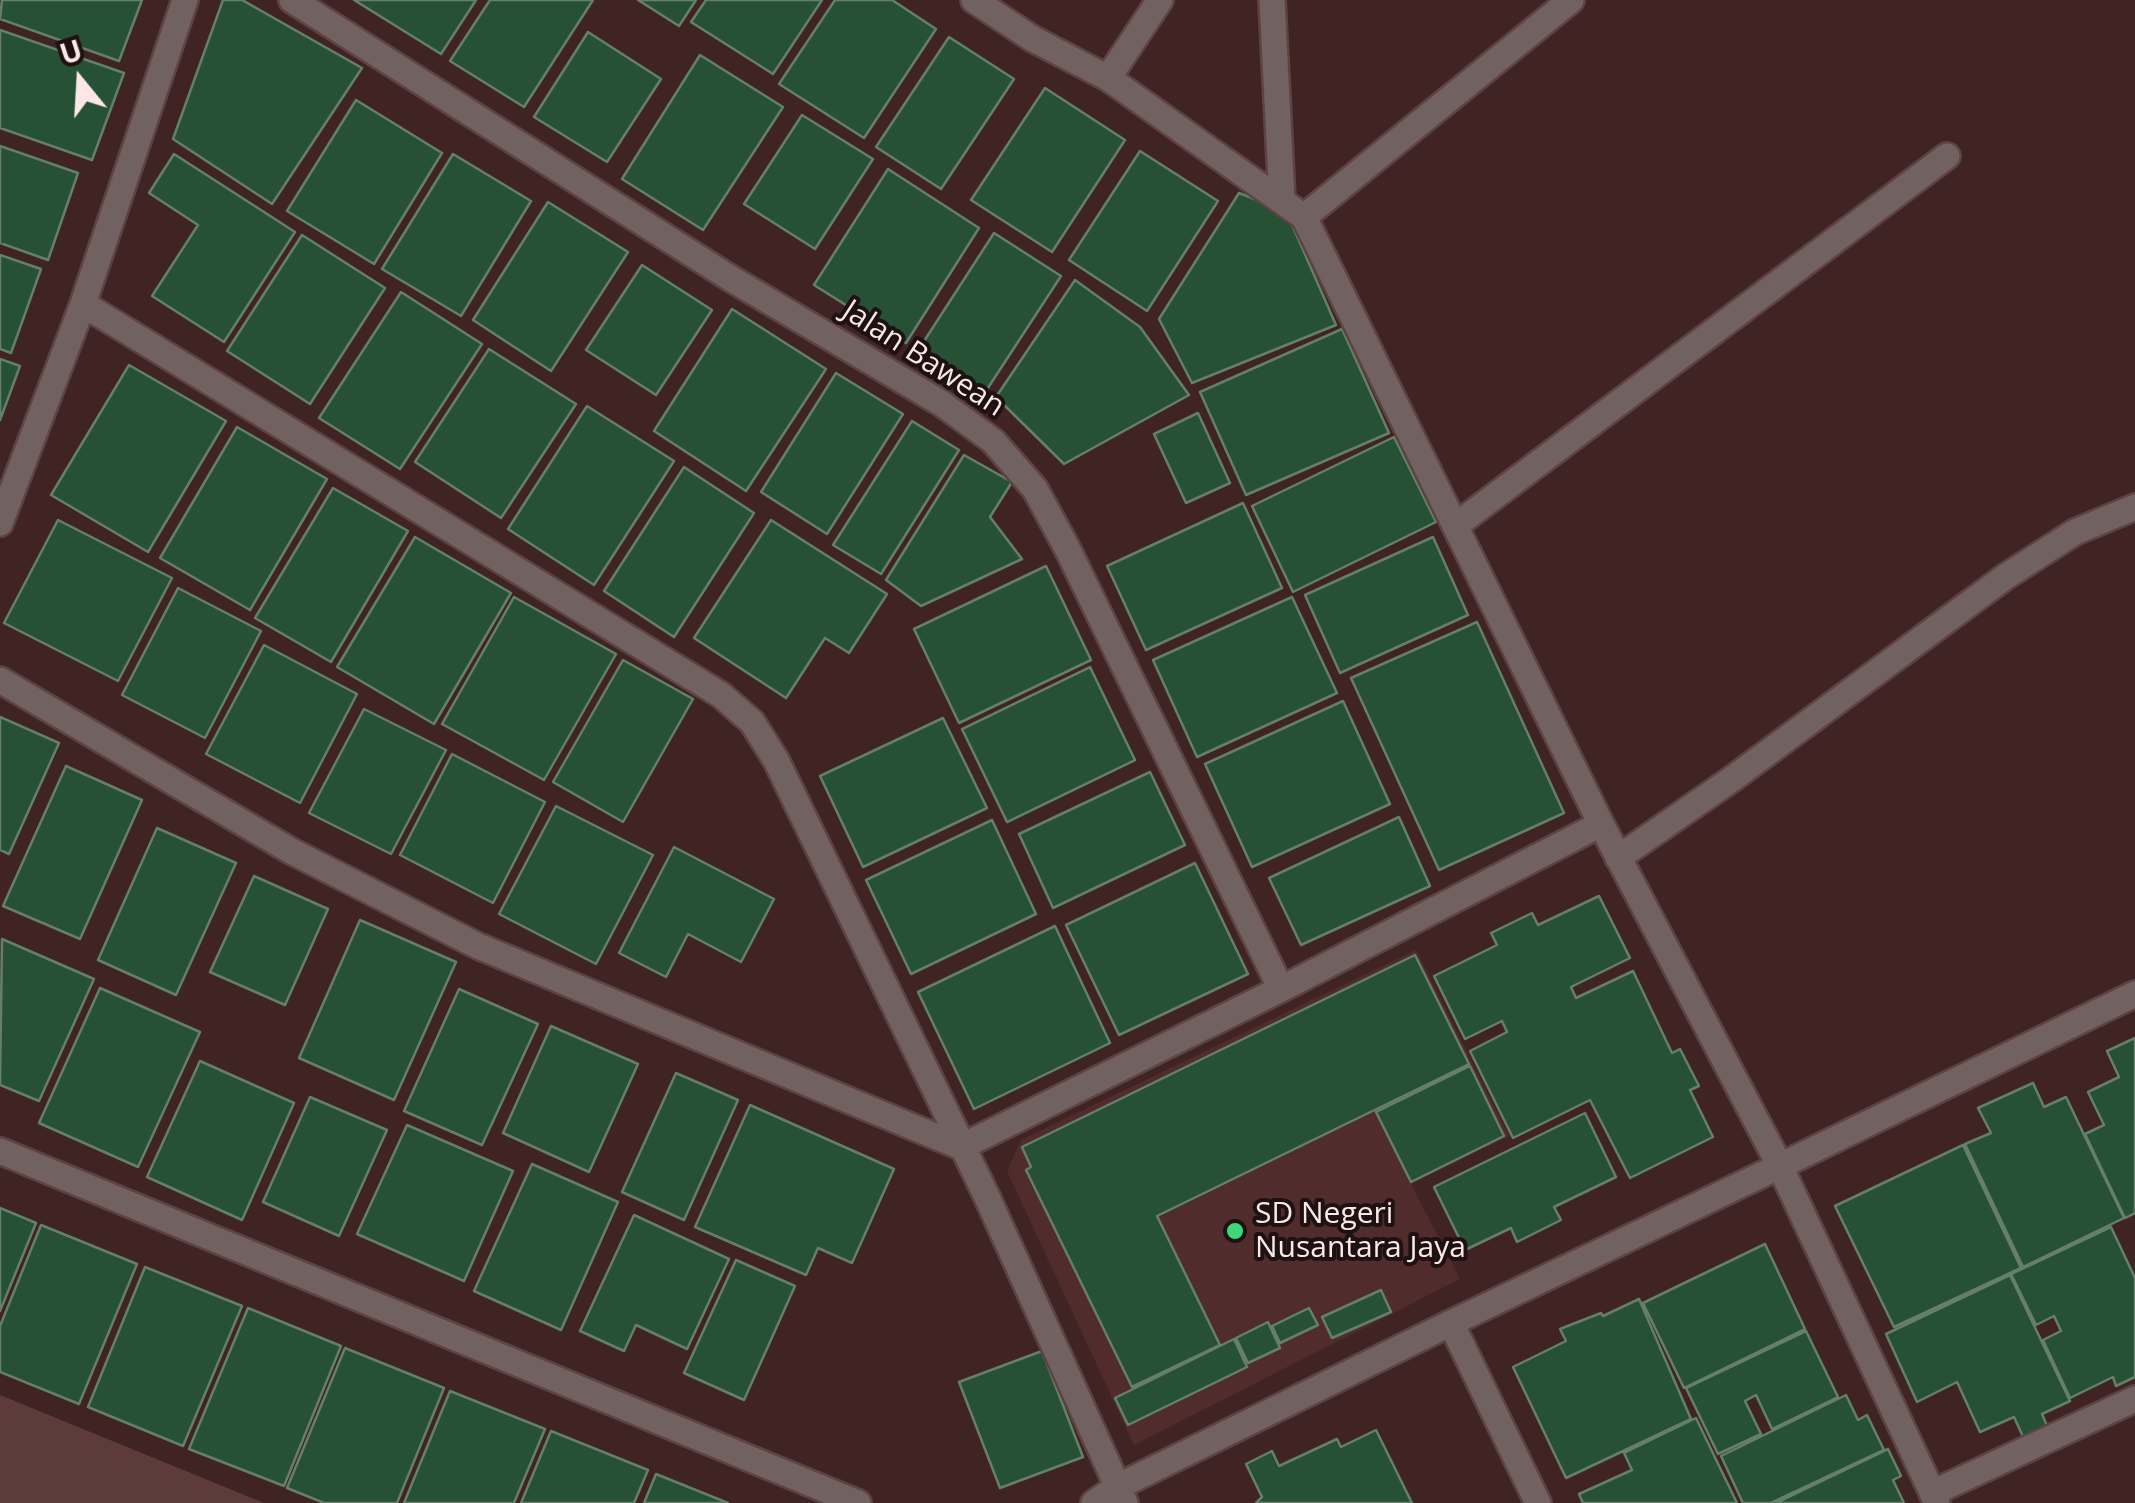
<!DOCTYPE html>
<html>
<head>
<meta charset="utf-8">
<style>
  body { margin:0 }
  #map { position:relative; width:2135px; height:1503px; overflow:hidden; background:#402423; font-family:"Open Sans",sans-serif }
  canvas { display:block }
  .north { position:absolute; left:30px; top:30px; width:100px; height:100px; -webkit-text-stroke:8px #1e1111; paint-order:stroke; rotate:342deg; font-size:28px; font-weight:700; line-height:40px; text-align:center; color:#fbe8e6 }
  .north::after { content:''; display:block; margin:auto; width:35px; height:45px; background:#fbe8e6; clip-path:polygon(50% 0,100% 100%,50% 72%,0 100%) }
</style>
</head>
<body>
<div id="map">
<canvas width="2135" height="1503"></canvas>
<div class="north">U</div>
</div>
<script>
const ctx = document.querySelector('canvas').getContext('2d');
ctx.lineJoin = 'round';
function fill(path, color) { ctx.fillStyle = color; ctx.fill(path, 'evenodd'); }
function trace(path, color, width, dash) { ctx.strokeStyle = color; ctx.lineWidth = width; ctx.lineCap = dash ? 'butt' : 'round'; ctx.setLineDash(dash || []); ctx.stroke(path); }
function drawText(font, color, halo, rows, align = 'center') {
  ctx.font = font + ' "Open Sans",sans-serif'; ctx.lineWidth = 8; ctx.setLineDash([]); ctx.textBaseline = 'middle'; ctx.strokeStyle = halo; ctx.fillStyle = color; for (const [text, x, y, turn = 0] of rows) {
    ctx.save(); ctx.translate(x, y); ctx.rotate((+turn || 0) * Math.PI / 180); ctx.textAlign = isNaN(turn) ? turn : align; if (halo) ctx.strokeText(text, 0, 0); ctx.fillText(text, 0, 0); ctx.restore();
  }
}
fill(new Path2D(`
  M 1416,950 L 1509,1136 L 1411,1184 L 1460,1279 L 1134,1445 L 1007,1171 L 1021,1140 Z`), '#502d2c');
fill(new Path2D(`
  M 0,1395 L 264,1503 L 0,1503 Z`), '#5c3b3a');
const building = new Path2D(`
  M 2,0 L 142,0 L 119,61 L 0,19 Z
  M 223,0 L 242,0 L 362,68 L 272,204 L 173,139 Z
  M 354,0 L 476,0 L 441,54 Z
  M 490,0 L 593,0 L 524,107 L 450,61 Z
  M 638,0 L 696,0 L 679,26 Z
  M 706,0 L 822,0 L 773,74 L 691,22 Z
  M 835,0 L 892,0 L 936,29 L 864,138 L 779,84 Z
  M 0,30 L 124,73 L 92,160 L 0,128 Z
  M 588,32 L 661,79 L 607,162 L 534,117 Z
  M 949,37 L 1014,79 L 941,189 L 876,147 Z
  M 700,55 L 783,107 L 703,230 L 622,179 Z
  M 1045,88 L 1125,140 L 1052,252 L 971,200 Z
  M 356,100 L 442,153 L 374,264 L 287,211 Z
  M 802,115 L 873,159 L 815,249 L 744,204 Z
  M 0,146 L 78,173 L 48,260 L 0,243 Z
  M 1140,151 L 1218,201 L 1147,311 L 1069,260 Z
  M 174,154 L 295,232 L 224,342 L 152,296 L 198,225 L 149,193 Z
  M 453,154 L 531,201 L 461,316 L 382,269 Z
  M 888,169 L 979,228 L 906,343 L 814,285 Z
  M 1239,193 L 1286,211 L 1336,325 L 1192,383 L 1159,319 Z
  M 548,202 L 628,252 L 551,371 L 473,320 Z
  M 994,233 L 1061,276 L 984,394 L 917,352 Z
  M 302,235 L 385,288 L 310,404 L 227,351 Z
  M 0,255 L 41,269 L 11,353 L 0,349 Z
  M 642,265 L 712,310 L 656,395 L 586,350 Z
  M 1075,280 L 1140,327 L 1189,395 L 1064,464 L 996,397 Z
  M 401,292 L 482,344 L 400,469 L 319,418 Z
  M 732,309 L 826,369 L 746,491 L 654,431 Z
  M 1342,329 L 1389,433 L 1246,495 L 1200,392 Z
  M 489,349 L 576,404 L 501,518 L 415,462 Z
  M 0,359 L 20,366 L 0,420 Z
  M 129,365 L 226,421 L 148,552 L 51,495 Z
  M 836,373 L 903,414 L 827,534 L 761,492 Z
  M 587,406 L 674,461 L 594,585 L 508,529 Z
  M 1198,413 L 1230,483 L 1186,503 L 1154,434 Z
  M 912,421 L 959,450 L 881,574 L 833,545 Z
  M 237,427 L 327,479 L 250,610 L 160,558 Z
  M 1394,437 L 1436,522 L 1293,592 L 1252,506 Z
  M 964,455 L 1012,482 L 990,517 L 1022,559 L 921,606 L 886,580 Z
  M 684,467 L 754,513 L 674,637 L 604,591 Z
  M 333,488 L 408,531 L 331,662 L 255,618 Z
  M 1243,503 L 1282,588 L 1146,650 L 1107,566 Z
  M 58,520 L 172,578 L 118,681 L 4,623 Z
  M 771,520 L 887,594 L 849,653 L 825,638 L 786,698 L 694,638 Z
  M 415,537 L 511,593 L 434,724 L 337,667 Z
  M 1433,537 L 1468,615 L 1340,673 L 1305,595 Z
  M 1046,566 L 1091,660 L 959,723 L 914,629 Z
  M 178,588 L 261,631 L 205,738 L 122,695 Z
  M 514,597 L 616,654 L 544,780 L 442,724 Z
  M 1292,597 L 1337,693 L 1197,757 L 1153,660 Z
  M 1477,622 L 1564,813 L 1439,870 L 1351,678 Z
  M 264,645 L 357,694 L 300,803 L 206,754 Z
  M 623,660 L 693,699 L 623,822 L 553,782 Z
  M 1090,667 L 1135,760 L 1007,822 L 962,729 Z
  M 1343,701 L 1390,804 L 1252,867 L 1205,764 Z
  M 364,709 L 446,750 L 391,854 L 309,813 Z
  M 0,717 L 59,743 L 9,854 L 0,850 Z
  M 943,718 L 987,808 L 863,867 L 820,776 Z
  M 452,754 L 545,802 L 493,903 L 400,855 Z
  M 66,766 L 142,800 L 80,939 L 3,906 Z
  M 1150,772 L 1185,845 L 1053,908 L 1019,834 Z
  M 556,806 L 653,855 L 596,964 L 499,914 Z
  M 1399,817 L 1430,886 L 1301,945 L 1269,878 Z
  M 992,820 L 1036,914 L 911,974 L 866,880 Z
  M 157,828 L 236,863 L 176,995 L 98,960 Z
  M 674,847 L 774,899 L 741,962 L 688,934 L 666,977 L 619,953 Z
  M 1195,863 L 1248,974 L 1119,1035 L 1066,925 Z
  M 254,876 L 328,909 L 285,1005 L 210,972 Z
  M 1599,896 L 1630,958 L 1571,987 L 1576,998 L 1633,971 L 1672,1053 L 1680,1049 L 1699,1086 L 1690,1090 L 1713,1137 L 1630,1178 L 1590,1100 L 1513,1138 L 1470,1051 L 1507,1032 L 1502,1021 L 1465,1039 L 1434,976 L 1497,945 L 1491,933 L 1532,913 L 1538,925 Z
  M 360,920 L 456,962 L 394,1100 L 299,1058 Z
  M 1055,926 L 1110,1043 L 974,1109 L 918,992 Z
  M 2,939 L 94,979 L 39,1101 L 0,1085 Z
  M 1415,955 L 1469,1064 L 1157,1216 L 1220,1345 L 1132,1387 L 1026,1170 L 1031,1167 L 1022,1147 Z
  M 100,988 L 200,1032 L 138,1167 L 39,1123 Z
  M 459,989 L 538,1024 L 482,1145 L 404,1111 Z
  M 551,1026 L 638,1064 L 589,1172 L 503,1133 Z
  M 2135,1038 L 2135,1213 L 2125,1218 L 2085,1134 L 2104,1125 L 2088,1092 L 2119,1077 L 2107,1051 Z
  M 200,1061 L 294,1103 L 242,1220 L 147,1177 Z
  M 1470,1066 L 1504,1136 L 1411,1182 L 1376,1112 Z
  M 676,1073 L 738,1100 L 684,1220 L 622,1192 Z
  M 2033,1083 L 2044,1107 L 2066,1097 L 2124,1218 L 2023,1267 L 1965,1144 L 1991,1133 L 1978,1108 Z
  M 310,1097 L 387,1130 L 339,1236 L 263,1202 Z
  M 750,1105 L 894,1169 L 852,1263 L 818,1248 L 806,1275 L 695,1227 Z
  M 1585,1113 L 1616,1177 L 1554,1207 L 1561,1220 L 1517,1242 L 1511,1228 L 1465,1250 L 1434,1187 Z
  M 407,1125 L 513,1171 L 464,1281 L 357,1234 Z
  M 1963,1145 L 2021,1268 L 1894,1327 L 1835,1206 Z
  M 532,1164 L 618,1202 L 561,1330 L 474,1291 Z
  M 0,1208 L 36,1223 L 0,1311 Z
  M 634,1215 L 729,1259 L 687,1349 L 636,1325 L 624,1351 L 580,1331 Z
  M 41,1225 L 137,1264 L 79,1404 L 0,1372 L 0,1326 Z
  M 2111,1227 L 2135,1278 L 2135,1377 L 2116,1386 L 2113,1377 L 2070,1398 L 2043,1340 L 2061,1331 L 2054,1316 L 2036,1325 L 2011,1274 Z
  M 1765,1244 L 1805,1329 L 1684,1388 L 1643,1303 Z
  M 736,1260 L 795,1286 L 744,1400 L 684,1373 Z
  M 145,1267 L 242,1306 L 183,1446 L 88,1407 Z
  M 2010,1275 L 2070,1401 L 2042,1414 L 2048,1428 L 2024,1439 L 2014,1417 L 1980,1432 L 1957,1382 L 1917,1402 L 1886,1334 Z
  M 1381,1290 L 1391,1312 L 1332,1338 L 1322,1317 Z
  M 1639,1299 L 1691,1419 L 1566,1478 L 1513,1367 L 1566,1341 L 1560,1329 L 1601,1313 L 1603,1316 Z
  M 248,1308 L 341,1346 L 284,1486 L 189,1449 Z
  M 1309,1308 L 1318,1325 L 1280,1343 L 1272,1326 Z
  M 1268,1322 L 1280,1348 L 1248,1363 L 1236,1338 Z
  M 1806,1331 L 1838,1397 L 1772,1429 L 1756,1395 L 1745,1401 L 1761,1434 L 1718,1454 L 1686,1388 Z
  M 1234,1339 L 1247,1367 L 1128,1425 L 1115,1398 Z
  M 345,1348 L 444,1388 L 397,1503 L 324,1503 L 287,1488 Z
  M 1042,1351 L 1083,1457 L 1000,1488 L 959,1382 Z
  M 450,1391 L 545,1429 L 514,1503 L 404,1503 Z
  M 1846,1395 L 1858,1420 L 1867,1415 L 1884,1450 L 1771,1503 L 1743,1503 L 1721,1456 Z
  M 1696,1418 L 1737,1503 L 1583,1503 L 1579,1494 L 1632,1470 L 1624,1453 Z
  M 1376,1430 L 1412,1503 L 1256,1503 L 1262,1497 L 1246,1464 L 1272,1451 L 1279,1466 L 1337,1439 L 1341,1447 Z
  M 551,1431 L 648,1470 L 634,1503 L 521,1503 Z
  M 1888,1449 L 1901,1476 L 1893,1480 L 1904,1503 L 1776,1503 Z
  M 656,1474 L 728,1503 L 644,1503 Z`);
fill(building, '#275134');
trace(building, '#657f6b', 2.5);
const minor = new Path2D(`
  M 292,0 L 730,278 L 941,403 L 993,441 L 1035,489 L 1067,548 L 1281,989
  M 974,0 L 1033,39 L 1108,78 L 1160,0
  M 1272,0 L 1282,200
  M 1108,78 L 1304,217 L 1601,824 L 1780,1166 L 2135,994
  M 1304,217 L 1571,0
  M 83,304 L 721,695 L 752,722 L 776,760 L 987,1197 L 1125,1503
  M 0,523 L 83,304 L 185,0
  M 1455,526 L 1947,156
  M 0,680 L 291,851 L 478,946 L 961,1147 L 1281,989 L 1601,824
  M 1618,858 L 1732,779 L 2005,577 L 2075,532 L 2135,507
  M 0,1151 L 858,1503
  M 1932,1493 L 2135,1399
  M 1094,1503 L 1117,1487 L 1451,1323
  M 1538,1503 L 1451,1323 L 1780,1166 L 1937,1503`);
trace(minor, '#5e4342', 30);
trace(minor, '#716261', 25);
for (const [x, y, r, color] of [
  [1235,1231,10,"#40d77c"]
]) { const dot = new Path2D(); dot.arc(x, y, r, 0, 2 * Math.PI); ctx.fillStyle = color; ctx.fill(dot); trace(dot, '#1e1111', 4); }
drawText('30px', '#fbe8e6', '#1e1111', [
  ["Jalan Bawean",923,359,33]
]);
drawText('30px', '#fbe8e6', '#1e1111', [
  ["SD Negeri",1255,1214],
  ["Nusantara Jaya",1255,1248]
], 'left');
</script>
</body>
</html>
